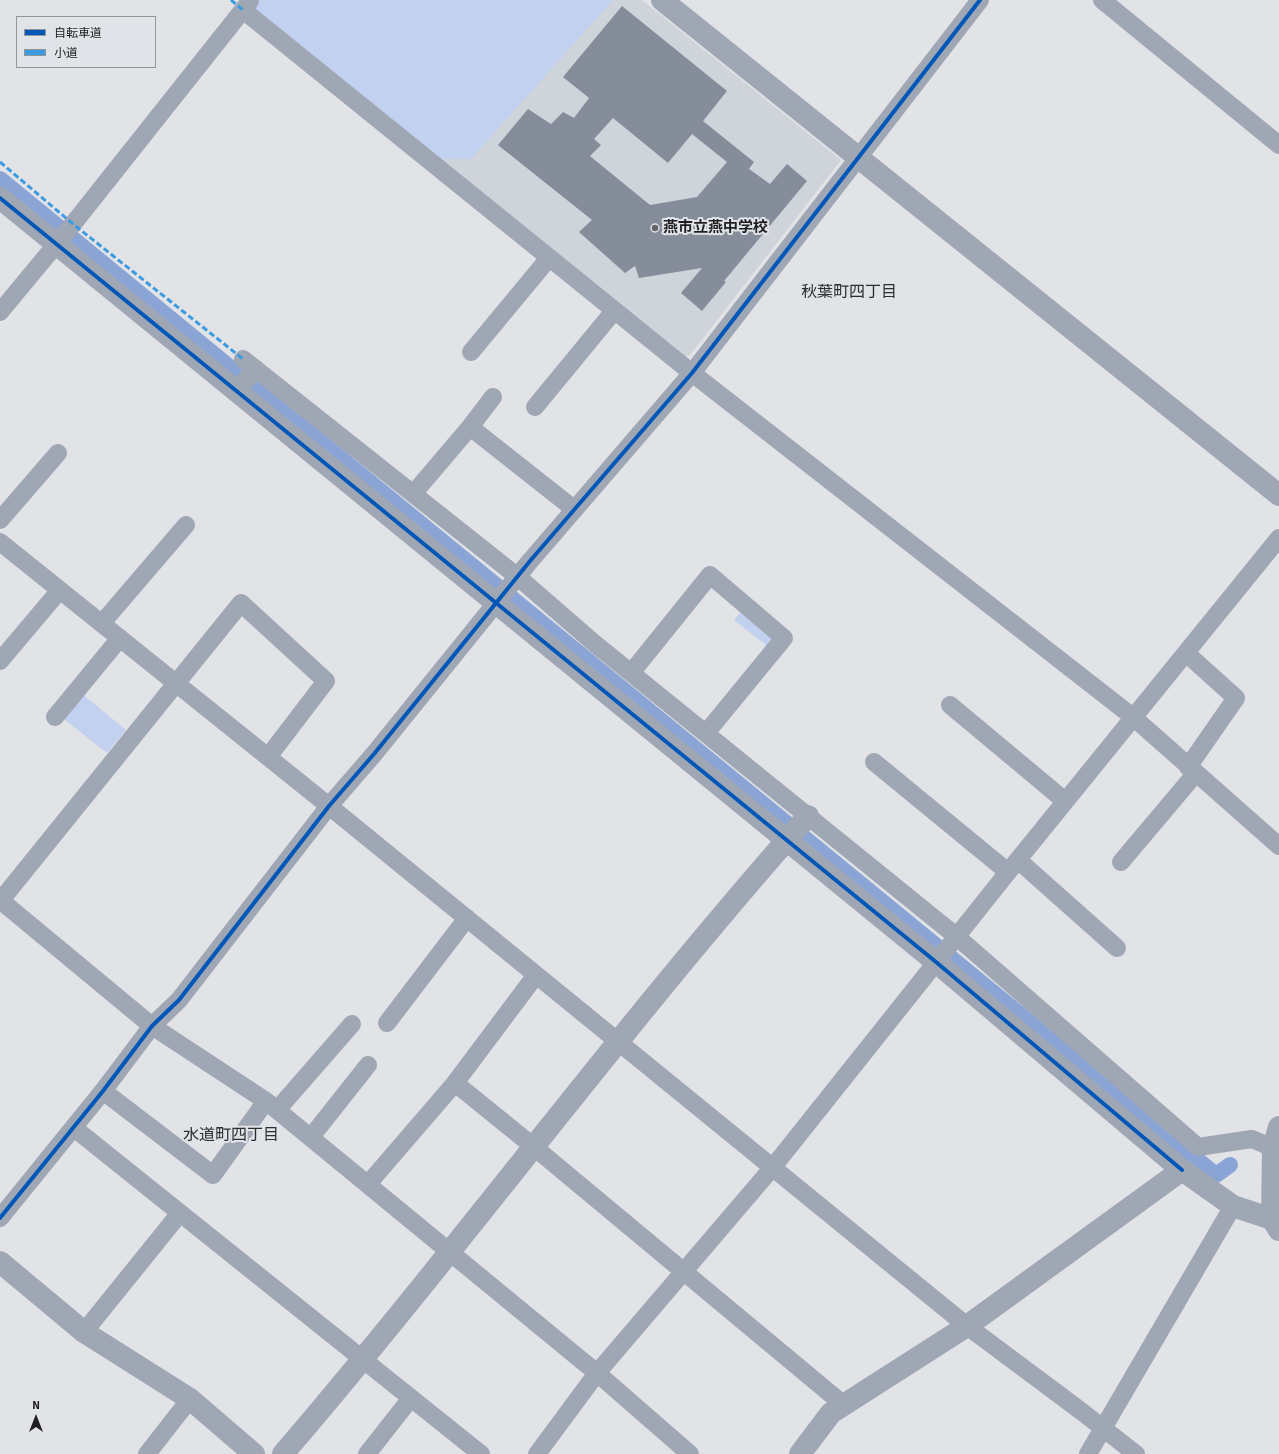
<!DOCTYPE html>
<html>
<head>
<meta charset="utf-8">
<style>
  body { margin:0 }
  #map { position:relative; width:1279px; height:1454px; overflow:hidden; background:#e1e3e6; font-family:Signika,"Noto Sans JP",sans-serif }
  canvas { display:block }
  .legend { position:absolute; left:16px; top:16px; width:140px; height:52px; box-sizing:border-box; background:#e0e3e7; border:1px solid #939598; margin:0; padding:5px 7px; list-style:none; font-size:12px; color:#1f1f21 }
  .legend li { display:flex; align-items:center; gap:8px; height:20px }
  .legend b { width:20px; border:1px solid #939598 }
  .north { position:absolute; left:16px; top:1398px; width:40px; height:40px; -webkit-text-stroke:3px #e0e3e7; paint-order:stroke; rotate:0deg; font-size:11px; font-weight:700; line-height:16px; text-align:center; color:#1f1f21 }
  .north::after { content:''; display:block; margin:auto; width:14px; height:18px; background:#1f1f21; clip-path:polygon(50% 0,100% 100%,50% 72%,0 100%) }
</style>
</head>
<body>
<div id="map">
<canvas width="1279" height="1454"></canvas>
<ul class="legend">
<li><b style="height:5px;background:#0057b8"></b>自転車道</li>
<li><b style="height:5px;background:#3c9be0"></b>小道</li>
</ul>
<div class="north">N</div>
</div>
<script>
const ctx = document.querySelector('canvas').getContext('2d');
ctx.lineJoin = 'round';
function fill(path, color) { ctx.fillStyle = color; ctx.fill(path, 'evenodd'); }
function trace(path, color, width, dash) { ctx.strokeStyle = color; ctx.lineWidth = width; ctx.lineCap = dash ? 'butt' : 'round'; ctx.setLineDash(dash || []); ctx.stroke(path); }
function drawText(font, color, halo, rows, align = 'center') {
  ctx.font = font + ' Signika,"Noto Sans JP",sans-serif'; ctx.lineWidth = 4; ctx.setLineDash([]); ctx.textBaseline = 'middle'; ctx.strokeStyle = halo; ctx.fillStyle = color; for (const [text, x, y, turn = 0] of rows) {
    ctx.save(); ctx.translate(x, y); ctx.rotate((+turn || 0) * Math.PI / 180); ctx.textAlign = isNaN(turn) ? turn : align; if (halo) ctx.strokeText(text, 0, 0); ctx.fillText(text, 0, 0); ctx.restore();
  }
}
fill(new Path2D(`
  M 254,0 L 642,0 L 841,160 L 690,355 L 680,358 L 437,159 Z`), '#cfd3da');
fill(new Path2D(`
  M 254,0 L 613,0 L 471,159 L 437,159 L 255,11 Z
  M 744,608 L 772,631 L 772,641 L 767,646 L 734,620 Z
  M 81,693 L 126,730 L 107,753 L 60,716 Z`), '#c1d1ef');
trace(new Path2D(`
  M 0,179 L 1216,1175 L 1230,1165`), '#8ba4d6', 16);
fill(new Path2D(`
  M 622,6 L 727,91 L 703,121 L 754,162 L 749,169 L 770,184 L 787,164 L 807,181 L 724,281 L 726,282 L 702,311 L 681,293 L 702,268 L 639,278 L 635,266 L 625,273 L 579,232 L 592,220 L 498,145 L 528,109 L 551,124 L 563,112 L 574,118 L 589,98 L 563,77 ZM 613,118 L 668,163 L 692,134 L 727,162 L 697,197 L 650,205 L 590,156 L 601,145 L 594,139 Z`), '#868d9a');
trace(new Path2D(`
  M 1102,0 L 1279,145
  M 243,10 L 692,373 L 1133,717 L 1279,846
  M 0,312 L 73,224 L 250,1
  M 471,352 L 549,258
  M 243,359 L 518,577 L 594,643 L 956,936 L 1198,1147 L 1252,1139 L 1273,1148
  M 236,391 L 256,369
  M 535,407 L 614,311
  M 470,427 L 574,509
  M 413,494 L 470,427 L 493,397
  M 0,520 L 58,453
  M 0,542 L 329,806 L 967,1326 L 1081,1411 L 1136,1454
  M 102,623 L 186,525
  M 1186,653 L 1236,698 L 1188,767
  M 0,661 L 60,590
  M 631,673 L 710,575 L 784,638 L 706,733
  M 950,705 L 1065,801
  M 55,717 L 120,638
  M 874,762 L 1008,872
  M 1018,860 L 1117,948
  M 1121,862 L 1196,773
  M 0,900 L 152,1026 L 266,1101 L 597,1373 L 690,1454
  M 1,900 L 241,603 L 326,681 L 268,757
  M 387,1023 L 467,918
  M 455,1083 L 536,975
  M 103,1091 L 213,1175 L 266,1101
  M 277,1110 L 352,1024
  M 74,1128 L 481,1454
  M 311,1137 L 368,1065
  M 368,1184 L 455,1083 L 534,1147 L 844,1405
  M 0,1218 L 103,1091 L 152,1026 L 179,1000 L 329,806 L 374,754 L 530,561 L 692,373 L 980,0
  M 84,1332 L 180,1213
  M 147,1454 L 190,1399
  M 367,1454 L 411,1398
  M 537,1454 L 597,1373 L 773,1167 L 1008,872 L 1279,538
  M 1088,1454 L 1233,1206`), '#a0a7b4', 18);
trace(new Path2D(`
  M 662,0 L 1279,495
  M 0,198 L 936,962 L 1182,1170
  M 1279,1127 L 1273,1148 L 1272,1219 L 1279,1230
  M 0,1262 L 84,1332 L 190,1399 L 254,1454
  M 283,1454 C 462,1245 625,1022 808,816
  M 800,1454 L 831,1413 L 967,1326 L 1182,1170 L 1233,1206 L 1272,1219`), '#a0a7b4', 22);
trace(new Path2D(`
  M 231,0 L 243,10
  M 0,162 L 73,224 L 243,359`), '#3c9be0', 3, [6, 3]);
trace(new Path2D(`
  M 0,198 L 936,962 L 1182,1170
  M 0,1218 L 103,1091 L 152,1026 L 179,1000 L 329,806 L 374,754 L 530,561 L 692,373 L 980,0`), '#0057b8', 4);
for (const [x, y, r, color] of [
  [655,228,4,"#636466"]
]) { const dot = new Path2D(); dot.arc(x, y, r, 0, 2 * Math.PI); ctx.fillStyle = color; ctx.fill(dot); trace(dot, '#e0e3e7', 1.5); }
drawText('bold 15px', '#1f1f21', '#e0e3e7', [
  ["燕市立燕中学校",663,228]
], 'left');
drawText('16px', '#2d2e32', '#e0e3e7', [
  ["秋葉町四丁目",849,293],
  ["水道町四丁目",231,1136]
]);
</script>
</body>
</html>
